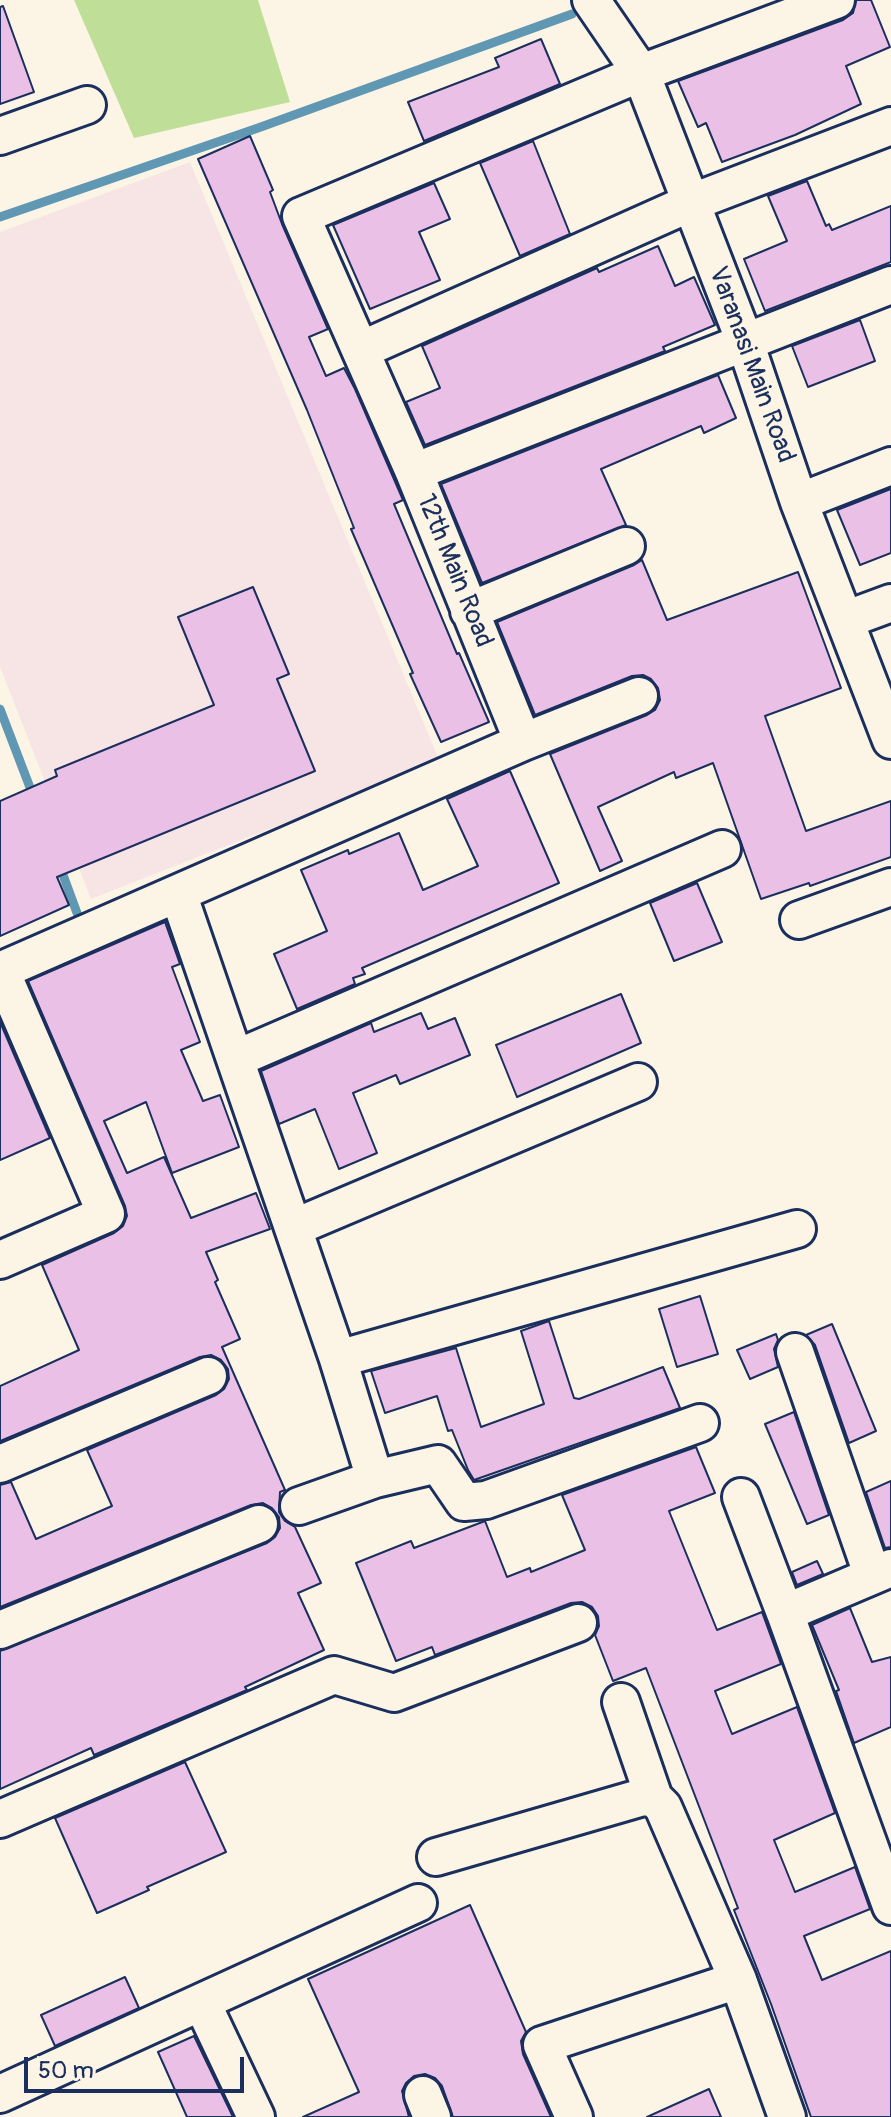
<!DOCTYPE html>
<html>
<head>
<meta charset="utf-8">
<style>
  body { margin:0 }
  #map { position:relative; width:891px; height:2117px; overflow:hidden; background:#fcf5e5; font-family:Pangolin,sans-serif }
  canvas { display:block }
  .scale { position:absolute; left:24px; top:2057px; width:220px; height:36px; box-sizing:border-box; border:4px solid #1b2f5e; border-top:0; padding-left:10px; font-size:24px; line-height:28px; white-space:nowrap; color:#1b2f5e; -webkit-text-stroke:6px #fcf5e5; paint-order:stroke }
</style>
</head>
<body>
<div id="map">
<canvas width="891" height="2117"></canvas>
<div class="scale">50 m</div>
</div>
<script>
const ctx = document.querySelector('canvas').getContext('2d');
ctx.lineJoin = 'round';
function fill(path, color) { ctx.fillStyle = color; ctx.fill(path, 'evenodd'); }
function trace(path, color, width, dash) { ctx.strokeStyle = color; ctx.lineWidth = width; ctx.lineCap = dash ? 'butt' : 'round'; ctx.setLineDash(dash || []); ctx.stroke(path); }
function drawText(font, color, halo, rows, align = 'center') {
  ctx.font = font + ' Pangolin,sans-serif'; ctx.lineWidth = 6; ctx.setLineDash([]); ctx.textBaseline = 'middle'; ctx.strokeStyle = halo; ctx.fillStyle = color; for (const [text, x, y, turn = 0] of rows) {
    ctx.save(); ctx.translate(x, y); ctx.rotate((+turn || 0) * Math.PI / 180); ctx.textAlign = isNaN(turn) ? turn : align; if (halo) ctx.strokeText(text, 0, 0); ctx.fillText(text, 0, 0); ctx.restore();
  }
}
fill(new Path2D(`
  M 190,162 L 440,762 L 91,899 L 0,667 L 0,232 Z`), '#f7e5e5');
fill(new Path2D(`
  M 74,0 L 258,0 L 290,102 L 134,138 Z`), '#bfdf98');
trace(new Path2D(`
  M 0,217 L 258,128 L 572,14
  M 0,709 L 34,798
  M 59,864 L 77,913`), '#6097b3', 9);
const building = new Path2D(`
  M 856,0 L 871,0 L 890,47 L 846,66 L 861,104 L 795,135 L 722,162 L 706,123 L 698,127 L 678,81 L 843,20 L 853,13 Z
  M 3,6 L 34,92 L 0,104 L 0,7 Z
  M 541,39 L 560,84 L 424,141 L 408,102 L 499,67 L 495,58 Z
  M 250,136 L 273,190 L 270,192 L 282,224 L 328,329 L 309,337 L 326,376 L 344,368 L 355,389 L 403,500 L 394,504 L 457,654 L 459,653 L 489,722 L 441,742 L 410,674 L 413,673 L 351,529 L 354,528 L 307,410 L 198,159 Z
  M 533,141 L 570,234 L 520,256 L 480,163 Z
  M 807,181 L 826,226 L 829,224 L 832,230 L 891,206 L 891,262 L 765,311 L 744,259 L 787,241 L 768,196 Z
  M 434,183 L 450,219 L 419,232 L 440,280 L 370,309 L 333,225 Z
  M 658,246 L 675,286 L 694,277 L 715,325 L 663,347 L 665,351 L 425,445 L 406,402 L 440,388 L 422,346 L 597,268 L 599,272 Z
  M 860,320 L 875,361 L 808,387 L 792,346 Z
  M 718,375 L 736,418 L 704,433 L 701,426 L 601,469 L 626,525 L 482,583 L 441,484 Z
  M 891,489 L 891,553 L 860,565 L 837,510 Z
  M 642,560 L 667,620 L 798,572 L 841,688 L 765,716 L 806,831 L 891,801 L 891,857 L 810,886 L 809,883 L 761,899 L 713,763 L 676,778 L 674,772 L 598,807 L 622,861 L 600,871 L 550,754 L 647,715 L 655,710 L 660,700 L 658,688 L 651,679 L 643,675 L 632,676 L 535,715 L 497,622 L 634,565 Z
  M 253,587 L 289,674 L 277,679 L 315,771 L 57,877 L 69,905 L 0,936 L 0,801 L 57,776 L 55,770 L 214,705 L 178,617 Z
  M 510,771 L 559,883 L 362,968 L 365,974 L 353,978 L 355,984 L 297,1009 L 274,954 L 327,931 L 301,870 L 348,850 L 349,854 L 399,833 L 423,890 L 478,866 L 447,799 Z
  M 697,883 L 722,942 L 674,961 L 650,903 Z
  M 165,922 L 180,964 L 172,967 L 200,1042 L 181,1050 L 203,1101 L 220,1095 L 239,1147 L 172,1173 L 146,1102 L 104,1121 L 127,1173 L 164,1157 L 191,1218 L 256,1193 L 270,1229 L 206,1252 L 218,1280 L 215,1282 L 240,1339 L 222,1347 L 285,1490 L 280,1492 L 279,1512 L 285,1521 L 295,1527 L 321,1583 L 298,1593 L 324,1650 L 245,1687 L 247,1690 L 94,1755 L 91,1748 L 0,1789 L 0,1651 L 267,1543 L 275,1537 L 280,1528 L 279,1517 L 272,1508 L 263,1503 L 251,1505 L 0,1607 L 0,1485 L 11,1482 L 36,1539 L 112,1506 L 87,1450 L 216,1395 L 224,1389 L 229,1379 L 228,1369 L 221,1360 L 211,1355 L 200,1357 L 0,1441 L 0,1386 L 79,1350 L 42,1265 L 114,1233 L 123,1226 L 127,1216 L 125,1206 L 28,981 Z
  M 621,994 L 641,1043 L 517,1097 L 496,1045 Z
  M 421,1013 L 428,1029 L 455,1018 L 470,1055 L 400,1084 L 396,1075 L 353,1093 L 377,1153 L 339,1169 L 315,1109 L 279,1124 L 261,1071 L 371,1023 L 374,1032 Z
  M 0,1022 L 50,1138 L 0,1160 Z
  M 700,1296 L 718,1354 L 677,1367 L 659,1309 Z
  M 549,1321 L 574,1398 L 579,1399 L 663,1367 L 680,1408 L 474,1480 L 468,1470 L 452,1430 L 448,1431 L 437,1396 L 385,1413 L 371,1371 L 456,1348 L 481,1427 L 544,1404 L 521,1331 Z
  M 832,1324 L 876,1431 L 849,1443 L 815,1345 L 806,1335 Z
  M 776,1334 L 778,1340 L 774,1349 L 778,1367 L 750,1379 L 737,1350 Z
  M 794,1412 L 829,1515 L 807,1524 L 765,1424 Z
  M 696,1447 L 715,1493 L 669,1511 L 717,1630 L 762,1612 L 781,1664 L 715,1691 L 732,1734 L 797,1707 L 835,1813 L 774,1840 L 795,1892 L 855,1867 L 870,1909 L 804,1936 L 822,1980 L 891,1951 L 891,2117 L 811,2117 L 771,2004 L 734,1910 L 738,1908 L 646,1668 L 613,1681 L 595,1635 L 599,1626 L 598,1616 L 592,1607 L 582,1602 L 571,1603 L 435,1655 L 432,1647 L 396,1661 L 356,1563 L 411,1541 L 414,1548 L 485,1521 L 507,1577 L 530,1568 L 531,1572 L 585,1550 L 562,1495 Z
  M 891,1481 L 891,1547 L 885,1548 L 866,1492 Z
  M 817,1561 L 823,1574 L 797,1585 L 792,1572 Z
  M 850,1608 L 872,1662 L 891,1657 L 891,1727 L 854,1743 L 836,1691 L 839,1690 L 812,1625 Z
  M 185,1762 L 226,1852 L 147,1887 L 149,1890 L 97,1913 L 55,1818 Z
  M 470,1905 L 526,2032 L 521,2041 L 523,2054 L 551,2117 L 453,2117 L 442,2086 L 435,2078 L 425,2074 L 414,2076 L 406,2083 L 402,2091 L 409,2117 L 303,2117 L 359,2092 L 308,1979 Z
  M 125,1977 L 139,2008 L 55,2046 L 41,2015 Z
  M 194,2036 L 233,2117 L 187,2117 L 158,2052 Z
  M 709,2089 L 721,2117 L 647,2117 Z`);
fill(building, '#ebc0e6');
trace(building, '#1b2f5e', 2);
const minor = new Path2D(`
  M 591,0 L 641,73 L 745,342 L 799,502 L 891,740
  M 0,136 L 87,105
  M 361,350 L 690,203 L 891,126
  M 414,472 L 891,285
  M 799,502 L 891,466
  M 469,611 L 626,546
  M 845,620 L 891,603
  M 523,742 L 639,696
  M 178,893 L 338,1359 L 375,1479
  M 799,920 L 891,887
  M 0,971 L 523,742 L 414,472 L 301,216 L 641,73 L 836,0
  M 235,1059 L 722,849
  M 293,1228 L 638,1082
  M 0,1260 L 106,1214 L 1,971
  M 795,1352 L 872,1574
  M 338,1359 L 797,1229
  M 0,1464 L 208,1376
  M 741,1497 L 785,1613
  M 299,1506 L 375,1479 L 438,1464 L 464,1502 L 486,1500 L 700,1423
  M 891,1568 L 785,1613 L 891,1906
  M 0,1630 L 259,1524
  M 621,1702 L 654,1798
  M 0,1819 L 334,1675 L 394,1693 L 578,1623
  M 436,1857 L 643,1797 L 654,1798 L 663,1807 L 738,1980 L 787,2117
  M 202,2003 L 256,2117
  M 0,2094 L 418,1903
  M 423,2095 L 432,2117
  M 574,2117 L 542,2045 L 738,1980`);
trace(minor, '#1b2f5e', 42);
trace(minor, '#fcf5e5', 36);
drawText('26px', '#1b2f5e', '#fcf5e5', [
  ["Varanasi Main Road",751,365,70],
  ["12th Main Road",454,571,68]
]);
</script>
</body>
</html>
